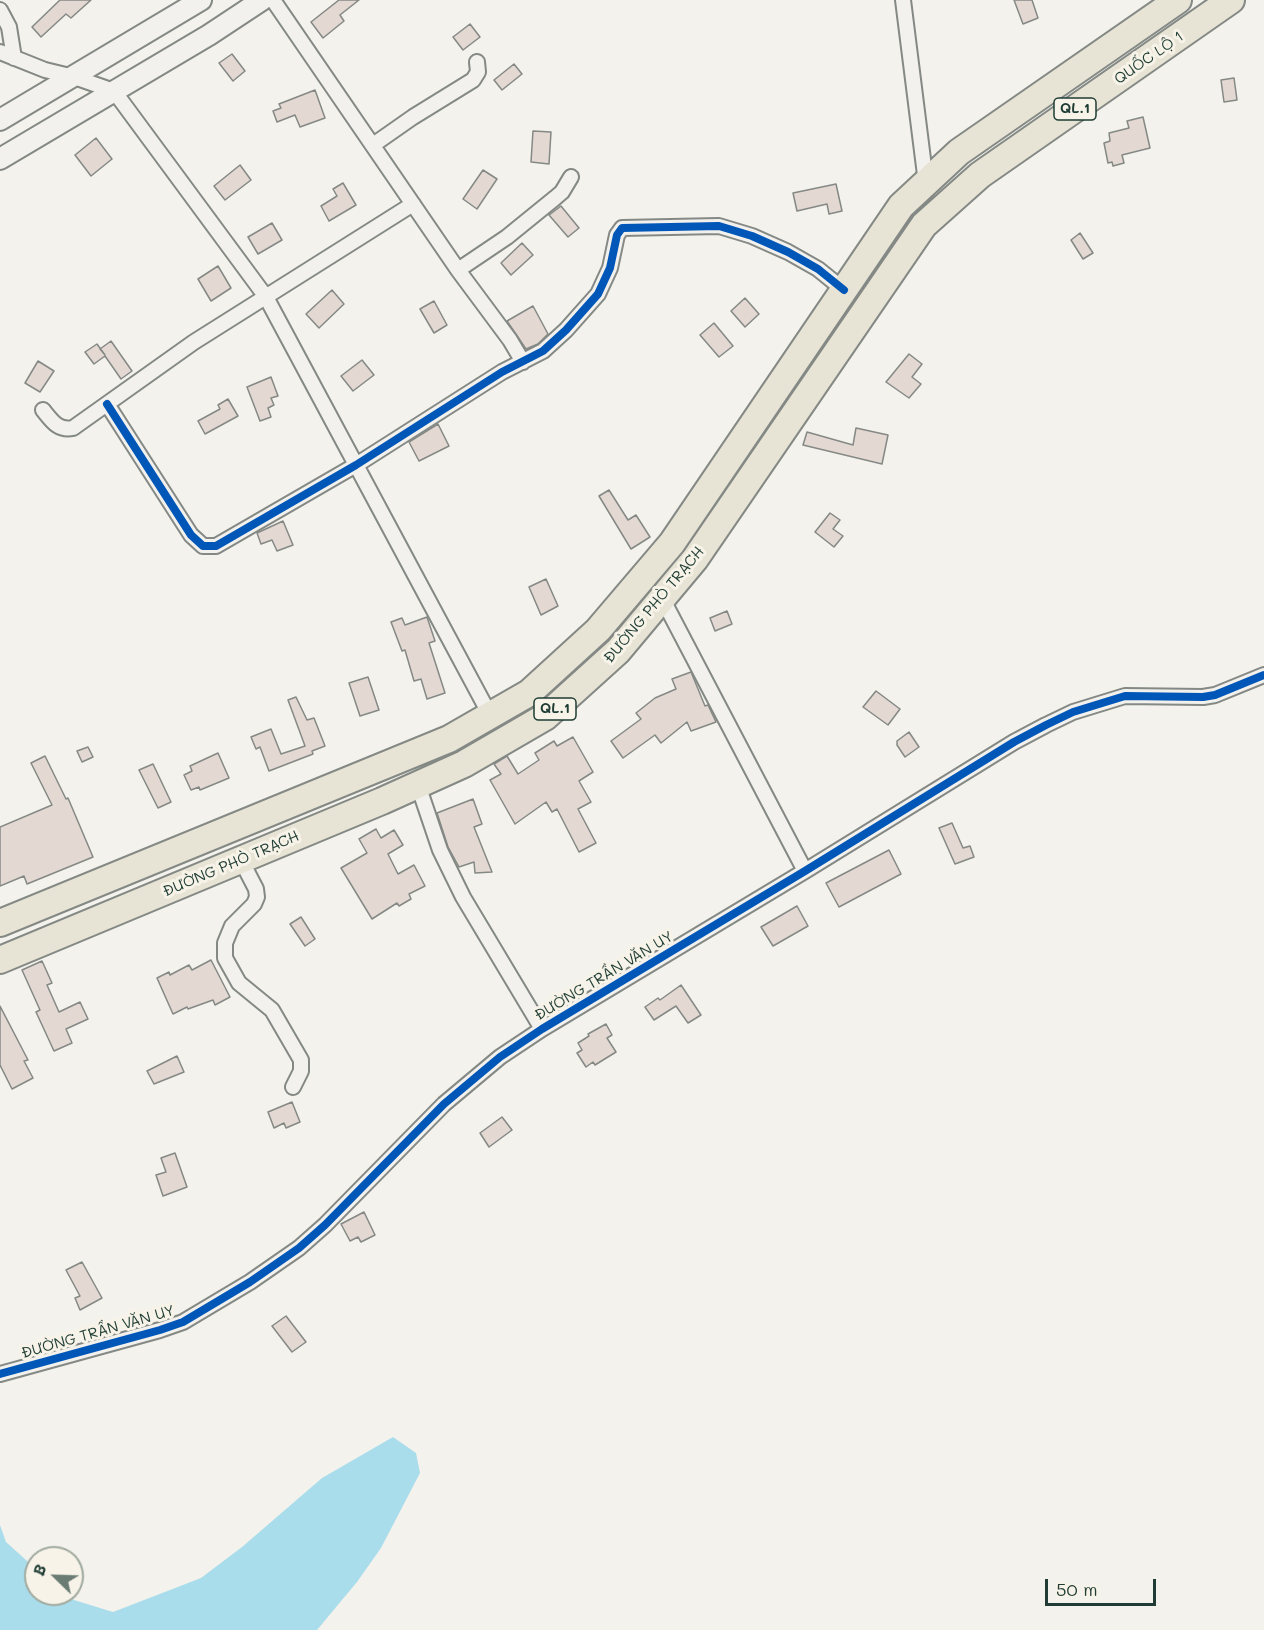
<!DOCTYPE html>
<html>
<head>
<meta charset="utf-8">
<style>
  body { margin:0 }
  #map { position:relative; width:1264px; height:1630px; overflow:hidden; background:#f4f2ec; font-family:Mali,sans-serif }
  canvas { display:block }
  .north { position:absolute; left:24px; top:1546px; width:60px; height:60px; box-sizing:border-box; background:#f7f3e8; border:2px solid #a1aaa0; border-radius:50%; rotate:293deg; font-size:16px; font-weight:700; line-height:24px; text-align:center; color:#1f3d34 }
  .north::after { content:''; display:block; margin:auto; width:21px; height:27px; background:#6a7c74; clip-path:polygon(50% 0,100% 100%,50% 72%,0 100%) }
  .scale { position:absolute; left:1045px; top:1579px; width:111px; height:27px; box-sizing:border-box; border:3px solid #1f3d34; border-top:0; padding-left:8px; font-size:18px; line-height:21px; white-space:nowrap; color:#1f3d34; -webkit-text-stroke:4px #f7f3e8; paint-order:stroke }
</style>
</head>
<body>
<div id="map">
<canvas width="1264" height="1630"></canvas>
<div class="north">B</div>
<div class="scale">50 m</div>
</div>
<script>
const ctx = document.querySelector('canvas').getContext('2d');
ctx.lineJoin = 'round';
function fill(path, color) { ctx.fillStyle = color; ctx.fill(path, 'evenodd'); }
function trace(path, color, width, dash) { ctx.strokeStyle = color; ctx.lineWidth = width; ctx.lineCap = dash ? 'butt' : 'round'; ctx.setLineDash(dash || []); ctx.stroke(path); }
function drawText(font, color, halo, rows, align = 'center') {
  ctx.font = font + ' Mali,sans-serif'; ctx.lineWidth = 6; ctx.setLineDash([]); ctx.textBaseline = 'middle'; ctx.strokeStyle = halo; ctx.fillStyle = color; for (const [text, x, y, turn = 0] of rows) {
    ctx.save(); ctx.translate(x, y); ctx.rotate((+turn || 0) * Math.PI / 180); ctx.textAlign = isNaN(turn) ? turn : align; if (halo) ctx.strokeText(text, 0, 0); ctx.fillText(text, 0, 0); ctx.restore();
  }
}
fill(new Path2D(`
  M 393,1437 L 416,1453 L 420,1473 L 381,1548 L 357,1582 L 317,1630 L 0,1630 L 0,1525 L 6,1542 L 36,1569 L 36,1594 L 67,1594 L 74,1600 L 113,1612 L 201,1578 L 242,1547 L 322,1478 Z`), '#aaddec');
const building = new Path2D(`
  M 60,0 L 91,0 L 71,18 L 66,14 L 41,37 L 32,27 Z
  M 339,0 L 359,0 L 340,15 L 344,21 L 323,38 L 311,22 Z
  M 1014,0 L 1032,0 L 1038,18 L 1023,24 Z
  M 470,24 L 480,37 L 463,50 L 453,37 Z
  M 232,54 L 245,71 L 233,81 L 219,63 Z
  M 514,64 L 522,74 L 502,90 L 494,80 Z
  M 1234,78 L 1237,100 L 1224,102 L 1221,80 Z
  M 315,90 L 325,118 L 300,127 L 295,115 L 277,122 L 273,111 L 281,108 L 279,104 Z
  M 1143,117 L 1150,148 L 1122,155 L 1124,163 L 1113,166 L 1112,162 L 1108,163 L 1104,143 L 1110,141 L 1109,133 L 1129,128 L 1127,121 Z
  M 533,131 L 551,132 L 549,164 L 531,162 Z
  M 96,138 L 112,159 L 91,176 L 75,155 Z
  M 240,165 L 251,180 L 225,200 L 214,186 Z
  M 483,170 L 497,179 L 477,209 L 463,199 Z
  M 343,183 L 356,205 L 329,221 L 321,206 L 337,196 L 333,189 Z
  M 836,184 L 842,211 L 829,214 L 827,204 L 797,211 L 793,193 Z
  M 561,206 L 579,228 L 568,237 L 549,215 Z
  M 272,223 L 282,240 L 258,254 L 248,237 Z
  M 1080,233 L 1093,253 L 1083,259 L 1071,240 Z
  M 522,243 L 533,255 L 511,275 L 501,263 Z
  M 218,266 L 231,288 L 211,301 L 198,279 Z
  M 332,290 L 344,304 L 319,328 L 306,314 Z
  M 745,298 L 759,314 L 745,327 L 731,311 Z
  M 434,301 L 447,325 L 434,333 L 420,309 Z
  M 533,306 L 548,334 L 538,344 L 526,349 L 507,321 Z
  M 714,323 L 733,346 L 719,357 L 700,335 Z
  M 111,341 L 132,371 L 121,379 L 105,356 L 94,364 L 85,352 L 97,344 L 105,355 L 100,349 Z
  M 909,354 L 922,364 L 912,377 L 921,384 L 909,398 L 886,382 Z
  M 362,360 L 374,375 L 353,391 L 341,376 Z
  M 38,361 L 54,371 L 40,392 L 25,383 Z
  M 271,377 L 278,396 L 271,398 L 274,405 L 268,408 L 271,417 L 260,421 L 247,387 Z
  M 228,399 L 238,416 L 205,434 L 198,421 L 220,409 L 218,405 Z
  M 438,424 L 449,446 L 419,461 L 409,442 Z
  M 856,428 L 888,435 L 882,464 L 803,445 L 807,432 L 853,445 Z
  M 609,490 L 628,520 L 636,515 L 650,537 L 631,549 L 599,496 Z
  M 830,513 L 840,520 L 833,529 L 843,536 L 834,547 L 815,532 Z
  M 283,521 L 293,545 L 277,551 L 272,540 L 261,544 L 257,533 Z
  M 546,579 L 558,606 L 541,615 L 529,587 Z
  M 727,611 L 732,624 L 715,631 L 710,618 Z
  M 427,617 L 435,641 L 429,643 L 445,693 L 427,699 L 421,679 L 414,681 L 405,650 L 402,651 L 391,622 L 402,618 L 405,625 Z
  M 691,672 L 705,706 L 708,705 L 716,722 L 691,731 L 687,722 L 661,743 L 655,735 L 623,758 L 611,741 L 641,719 L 636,713 L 655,698 L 676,689 L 672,679 Z
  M 368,677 L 379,710 L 360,716 L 349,683 Z
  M 876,691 L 900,709 L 888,725 L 863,707 Z
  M 296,697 L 307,720 L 314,718 L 325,746 L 312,751 L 313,754 L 269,771 L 260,747 L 256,749 L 251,737 L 271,729 L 281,754 L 305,746 L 288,700 Z
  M 909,732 L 919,747 L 905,757 L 897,745 L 897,741 Z
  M 573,737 L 593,772 L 579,781 L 591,802 L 578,809 L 596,843 L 579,852 L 557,809 L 552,812 L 546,802 L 515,824 L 490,780 L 501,774 L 494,764 L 507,756 L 518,774 L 539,760 L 535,753 L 554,741 L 557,746 Z
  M 88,747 L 93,757 L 82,762 L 77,751 Z
  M 218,753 L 229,778 L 200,790 L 199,787 L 191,790 L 184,775 L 192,771 L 190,766 Z
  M 45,756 L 66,799 L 68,798 L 93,857 L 27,884 L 24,876 L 0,886 L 0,827 L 52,805 L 31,763 Z
  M 153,764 L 171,802 L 158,808 L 139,770 Z
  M 473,799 L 482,824 L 474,827 L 492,872 L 475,873 L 474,862 L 459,867 L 448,847 L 437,813 Z
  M 952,823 L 963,848 L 970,846 L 974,857 L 955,864 L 939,828 Z
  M 376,829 L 381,838 L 394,830 L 403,845 L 388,854 L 398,874 L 414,865 L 425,886 L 409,894 L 411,899 L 399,906 L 397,903 L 372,919 L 341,868 L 367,853 L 359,839 Z
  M 889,850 L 901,874 L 839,907 L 826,883 Z
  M 797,906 L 808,926 L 773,946 L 761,927 Z
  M 301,917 L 315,939 L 305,946 L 290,924 Z
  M 211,960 L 230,997 L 215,1005 L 213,1000 L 188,1009 L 187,1007 L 173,1014 L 157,978 L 169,972 L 170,975 L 189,965 L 192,970 Z
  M 42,961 L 52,983 L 47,985 L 59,1012 L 80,1002 L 88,1019 L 66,1029 L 72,1043 L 54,1051 L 36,1012 L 40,1010 L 22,970 Z
  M 681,985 L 701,1015 L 688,1023 L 676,1006 L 654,1020 L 645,1007 L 658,998 L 660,1000 Z
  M 0,1006 L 28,1060 L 24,1061 L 33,1078 L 12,1089 L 0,1065 Z
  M 606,1024 L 612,1035 L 607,1038 L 616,1052 L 595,1065 L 593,1062 L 586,1067 L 577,1053 L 582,1050 L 578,1043 L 589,1036 L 588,1034 Z
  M 177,1056 L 184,1072 L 154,1084 L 147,1071 Z
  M 292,1102 L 300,1122 L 286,1128 L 284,1123 L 274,1128 L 268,1112 Z
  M 502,1117 L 512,1130 L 489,1147 L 480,1133 Z
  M 175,1153 L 187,1187 L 163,1196 L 156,1175 L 166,1172 L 161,1158 Z
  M 364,1212 L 375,1235 L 361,1242 L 358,1237 L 350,1241 L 341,1224 Z
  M 82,1262 L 102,1298 L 80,1310 L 75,1298 L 80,1296 L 66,1270 Z
  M 286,1316 L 306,1342 L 292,1352 L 272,1326 Z`);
fill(building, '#e4d8d3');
trace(building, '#848985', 1.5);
const street = new Path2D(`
  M 273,0 L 458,270 L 510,340 L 523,362
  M 903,0 L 926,183
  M 0,10 L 9,27 L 14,58
  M 0,52 L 45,70 L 74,77 L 114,91 L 266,297 L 490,715
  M 373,145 L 413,117 L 473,80 L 478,72 L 477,62
  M 458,270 L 507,237 L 555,198 L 562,192 L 571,177
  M 107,404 L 191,535 L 203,546 L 216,546 L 356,465 L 502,372 L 543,351 L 566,330 L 598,294 L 610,268 L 617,235 L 622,228 L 719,226 L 752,236 L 788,252 L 818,269 L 844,290
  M 43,410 C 52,421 58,431 73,428 L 194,342 L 413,204
  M 662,598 L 805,871
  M 418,785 L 440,850 L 463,897 L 542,1029
  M 241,860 L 256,889 L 257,897 L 254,904 L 232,926 L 225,943 L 225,958 L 239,983 L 272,1010 L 301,1060 L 301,1071 L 293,1087
  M 0,1374 L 160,1330 L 183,1322 L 250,1282 L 299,1248 L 325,1225 L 444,1104 L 500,1057 L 542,1029 L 805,871 L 1014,742 L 1046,725 L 1073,712 L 1125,696 L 1203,697 L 1215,695 L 1264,675`);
const secondary = new Path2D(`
  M 0,120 L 201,0
  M 0,159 L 209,35 L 262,0`);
const highway = new Path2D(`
  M 0,923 L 449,739 L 529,693 L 598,630 L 672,543 L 901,206 L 959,152 L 1178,0
  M 0,960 L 382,801 L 464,764 L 545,717 L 618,651 L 695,559 L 924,225 L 980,175 L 1231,0`);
trace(street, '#848985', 18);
trace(secondary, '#848985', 24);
trace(highway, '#848985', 30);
trace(street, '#f2f1ed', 14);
trace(secondary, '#f2f1ed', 20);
trace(highway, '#e7e4d5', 26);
trace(new Path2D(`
  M 107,404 L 191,535 L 203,546 L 216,546 L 356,465 L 502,372 L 543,351 L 566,330 L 598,294 L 610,268 L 617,235 L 622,228 L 719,226 L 752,236 L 788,252 L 818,269 L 844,290
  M 0,1374 L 160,1330 L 183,1322 L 250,1282 L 299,1248 L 325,1225 L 444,1104 L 500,1057 L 542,1029 L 805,871 L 1014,742 L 1046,725 L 1073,712 L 1125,696 L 1203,697 L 1215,695 L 1264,675`), '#0057b8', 8);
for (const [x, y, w] of [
  [1075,109,42],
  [555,709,42]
]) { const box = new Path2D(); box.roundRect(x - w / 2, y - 11, w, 22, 4.5); ctx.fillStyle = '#f7f3e8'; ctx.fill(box); trace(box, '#1f3d34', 1.5); }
drawText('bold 14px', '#1f3d34', null, [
  ["QL.1",1075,109],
  ["QL.1",555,709]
]);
drawText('15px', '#1f3d34', '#f7f3e8', [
  ["QUỐC LỘ 1",1149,58,-35],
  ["ĐƯỜNG PHÒ TRẠCH",654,605,-50],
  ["ĐƯỜNG PHÒ TRẠCH",231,864,-23],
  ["ĐƯỜNG TRẦN VĂN UY",604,976,-31],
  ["ĐƯỜNG TRẦN VĂN UY",98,1332,-16]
]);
</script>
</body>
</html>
